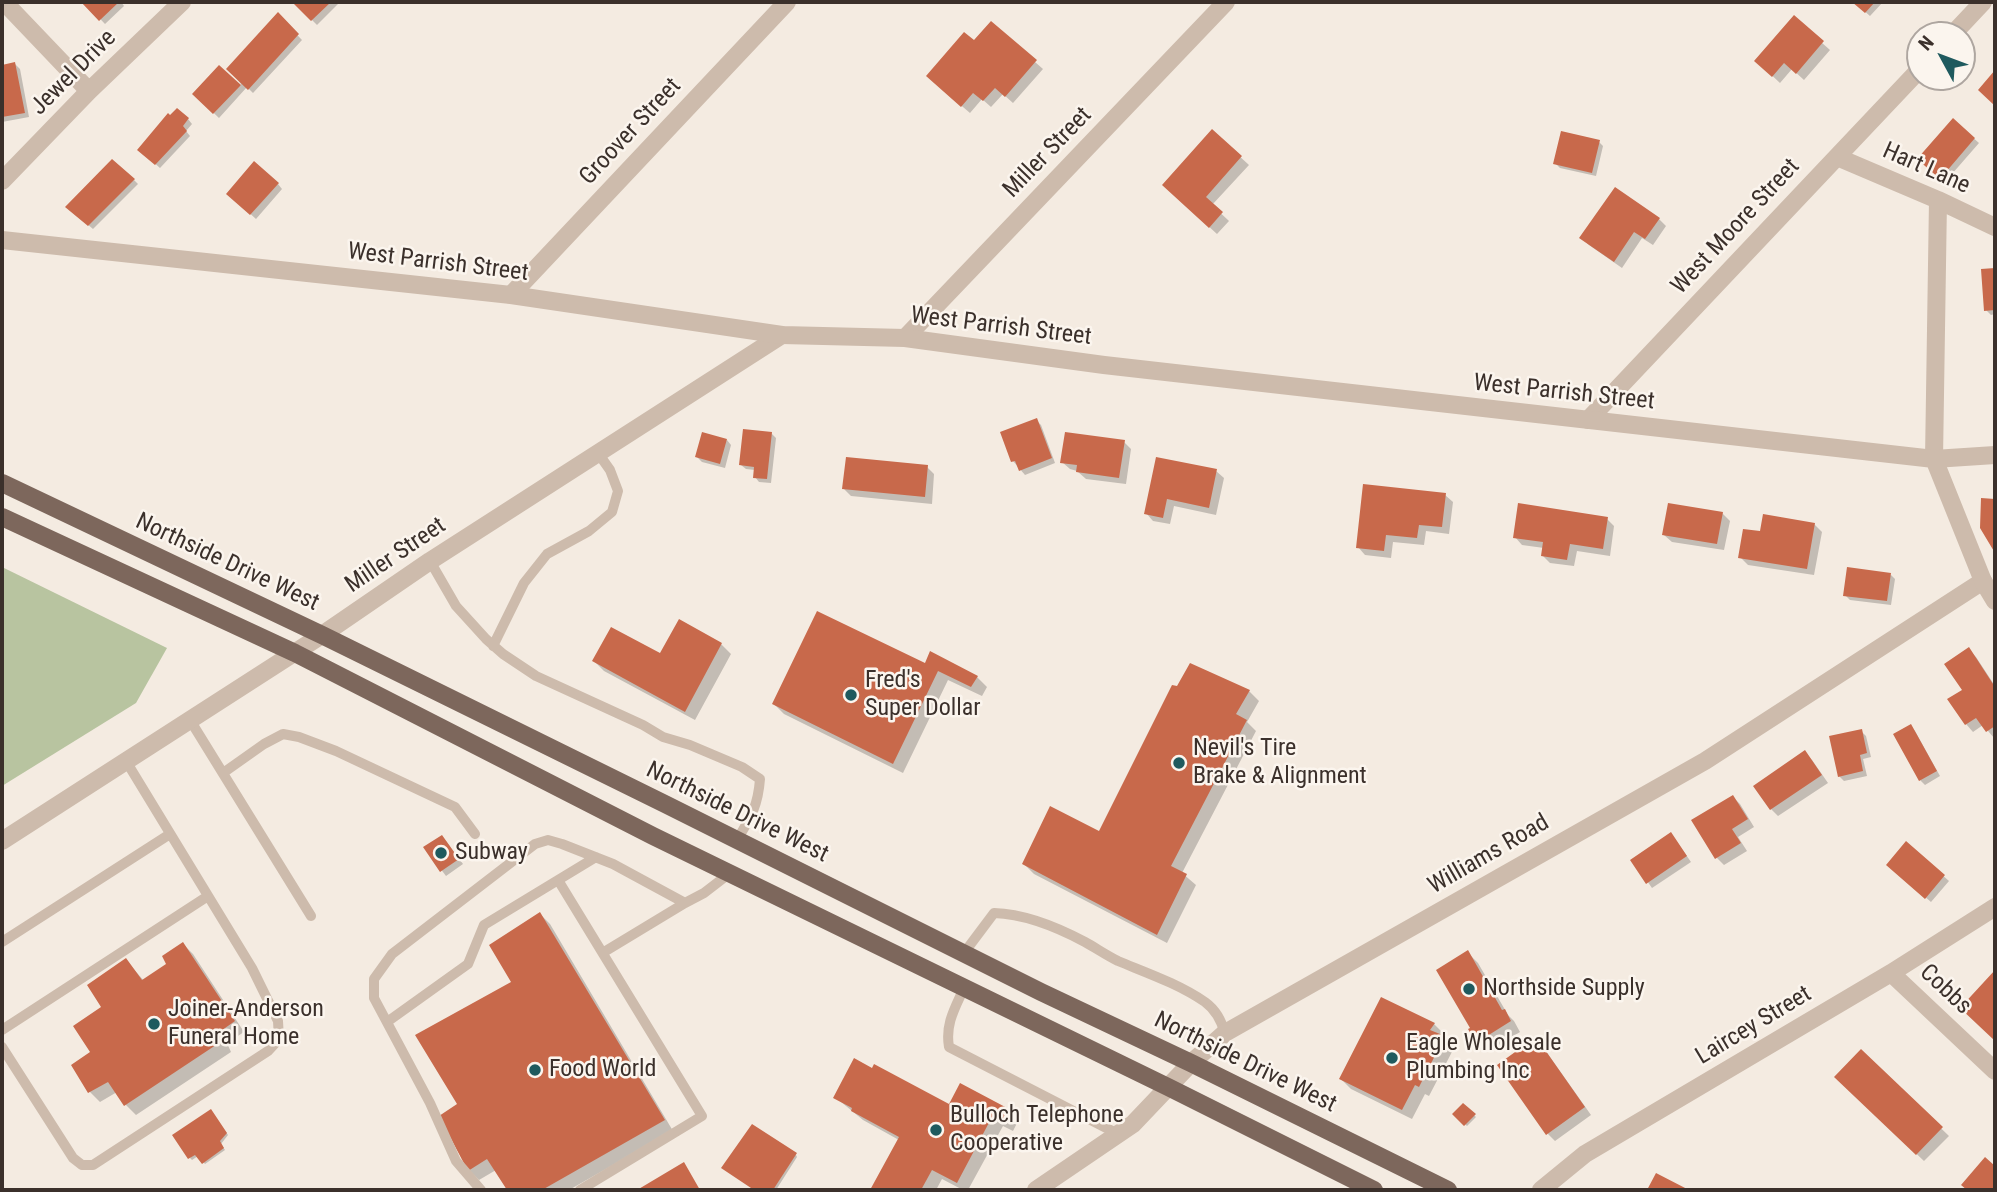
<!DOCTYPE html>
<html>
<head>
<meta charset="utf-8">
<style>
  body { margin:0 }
  #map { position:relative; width:1997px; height:1192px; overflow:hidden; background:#f4ebe1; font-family:"Roboto Condensed",sans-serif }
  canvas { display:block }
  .frame { position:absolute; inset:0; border:4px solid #3b302b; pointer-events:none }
  .north { position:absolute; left:1906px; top:21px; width:70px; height:70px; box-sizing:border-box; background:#fbf5ee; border:2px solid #aea6a0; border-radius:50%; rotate:311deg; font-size:19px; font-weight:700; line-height:28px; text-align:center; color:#3b302b }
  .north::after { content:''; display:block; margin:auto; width:24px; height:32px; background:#1f5a5e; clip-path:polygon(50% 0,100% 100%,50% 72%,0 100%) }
</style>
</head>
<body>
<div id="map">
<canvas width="1997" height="1192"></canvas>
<div class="frame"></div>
<div class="north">N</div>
</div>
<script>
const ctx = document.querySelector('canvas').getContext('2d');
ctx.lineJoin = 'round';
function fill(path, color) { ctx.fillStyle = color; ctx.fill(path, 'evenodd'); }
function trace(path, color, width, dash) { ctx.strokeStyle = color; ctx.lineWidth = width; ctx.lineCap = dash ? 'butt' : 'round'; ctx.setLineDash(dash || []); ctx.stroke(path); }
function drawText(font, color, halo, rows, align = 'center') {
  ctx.font = font + ' "Roboto Condensed",sans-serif'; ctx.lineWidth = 5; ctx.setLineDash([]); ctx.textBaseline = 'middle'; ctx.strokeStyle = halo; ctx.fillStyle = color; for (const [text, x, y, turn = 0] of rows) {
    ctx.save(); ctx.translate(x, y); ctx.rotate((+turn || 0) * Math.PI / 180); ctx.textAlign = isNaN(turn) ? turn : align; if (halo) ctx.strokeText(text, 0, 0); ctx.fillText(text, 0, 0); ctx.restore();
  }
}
fill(new Path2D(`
  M 2,567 L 167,648 L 136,703 L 2,786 Z`), '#b8c4a0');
fill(new Path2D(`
  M 84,2 L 121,2 L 124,6 L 105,24 Z
  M 294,2 L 340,2 L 317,25 Z
  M 1854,2 L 1883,2 L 1870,16 Z
  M 278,15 L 302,40 L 253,93 L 247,87 L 219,118 L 194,94 L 240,86 L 241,84 L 229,69 Z
  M 1794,18 L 1830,50 L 1804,80 L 1792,69 L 1780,83 L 1764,68 Z
  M 974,43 L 1035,62 L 1043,69 L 1013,103 L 1003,94 L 991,107 L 982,99 L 970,113 L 935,83 Z
  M 15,64 L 20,69 L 29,117 L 2,122 L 2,67 Z
  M 188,119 L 192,124 L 186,131 L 190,136 L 160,168 L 140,150 Z
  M 1953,120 L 1979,143 L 1945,182 L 1924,163 Z
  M 1213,132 L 1249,165 L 1212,205 L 1229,221 L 1217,234 L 1172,193 Z
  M 1599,142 L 1603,146 L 1596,176 L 1560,168 L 1555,163 Z
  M 134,180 L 138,184 L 93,229 L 72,211 Z
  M 278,184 L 282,189 L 256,219 L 233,198 Z
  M 1659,219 L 1666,226 L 1653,245 L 1642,238 L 1622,268 L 1589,245 L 1582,238 Z
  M 1995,270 L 1995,314 L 1991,315 L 1986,310 L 1983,271 Z
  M 1036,420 L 1041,425 L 1055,463 L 1025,475 L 1013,461 Z
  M 771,433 L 776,438 L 771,483 L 759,482 L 755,477 L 755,470 L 746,469 L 741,465 Z
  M 727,440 L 731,445 L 725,468 L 702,462 L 697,457 Z
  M 1124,442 L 1131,449 L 1126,484 L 1086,479 L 1077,471 L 1070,469 L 1062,462 Z
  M 1157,459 L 1216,471 L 1224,478 L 1216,515 L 1174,506 L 1170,524 L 1153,521 L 1146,513 Z
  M 927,467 L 934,474 L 932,504 L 851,496 L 844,489 Z
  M 1445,495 L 1453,502 L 1449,534 L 1426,531 L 1424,545 L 1393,542 L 1391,558 L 1365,555 L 1358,547 Z
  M 1722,513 L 1730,521 L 1724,550 L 1672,542 L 1664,535 Z
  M 1607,519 L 1614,526 L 1610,556 L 1577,551 L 1574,566 L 1550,563 L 1543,556 L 1544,548 L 1522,545 L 1515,537 Z
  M 1814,524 L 1822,532 L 1814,575 L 1748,565 L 1740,557 L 1762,533 Z
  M 1891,575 L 1895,579 L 1891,605 L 1850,600 L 1845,595 Z
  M 721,644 L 731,654 L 695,720 L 604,671 L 594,661 L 661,656 Z
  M 1969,650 L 1976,657 L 1995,686 L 1994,738 L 1983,725 L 1973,732 L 1966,724 L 1964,690 Z
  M 926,665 L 977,677 L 987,687 L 982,696 L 948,680 L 903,773 L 784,714 L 774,704 Z
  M 1249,691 L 1259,701 L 1247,722 L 1256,731 L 1182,873 L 1196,885 L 1167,943 L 1034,874 L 1024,864 L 1099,833 Z
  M 1911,726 L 1915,731 L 1940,776 L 1925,785 L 1920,780 Z
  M 1861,731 L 1866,736 L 1871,757 L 1863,759 L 1867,776 L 1844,781 L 1839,776 Z
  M 1805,753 L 1812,760 L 1828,783 L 1778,816 L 1771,809 Z
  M 1733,797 L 1740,804 L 1754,827 L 1738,837 L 1747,851 L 1724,865 L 1717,858 Z
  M 1675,839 L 1691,862 L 1652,888 L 1633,861 Z
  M 446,841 L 463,864 L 446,876 L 425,848 Z
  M 1907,844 L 1949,881 L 1931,902 L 1893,869 Z
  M 540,914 L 550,924 L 673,1131 L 569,1190 L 509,1190 L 496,1170 L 479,1180 L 469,1170 L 513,982 Z
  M 183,944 L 193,954 L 244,1032 L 227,1043 L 231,1052 L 136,1115 L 126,1105 L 117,1092 L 100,1102 L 90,1092 L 92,1052 L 104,1008 L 126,960 L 144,981 L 169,965 Z
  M 1468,953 L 1478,963 L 1508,1015 L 1514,1021 L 1520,1032 L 1487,1052 L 1477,1042 Z
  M 1434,1024 L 1444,1034 L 1442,1037 L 1454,1048 L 1429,1096 L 1425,1094 L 1412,1119 L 1351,1089 L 1341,1079 Z
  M 1536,1040 L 1543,1047 L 1591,1115 L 1555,1141 L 1548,1134 Z
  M 1861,1051 L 1949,1136 L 1924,1161 L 1836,1077 Z
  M 961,1085 L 1008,1111 L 1018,1121 L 1013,1131 L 1003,1126 L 968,1190 L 963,1190 L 942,1179 L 936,1190 L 872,1190 L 899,1140 L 863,1120 L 835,1097 L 949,1106 Z
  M 1463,1105 L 1476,1117 L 1467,1126 L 1455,1114 Z
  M 212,1113 L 228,1135 L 221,1144 L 225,1150 L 205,1164 L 198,1156 L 192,1160 L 190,1158 Z
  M 796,1155 L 797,1157 L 776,1190 L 755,1190 L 725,1170 Z`), '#0003');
fill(new Path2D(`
  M 81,2 L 119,2 L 99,21 Z
  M 292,2 L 331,2 L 311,21 Z
  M 1852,2 L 1875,2 L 1865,13 Z
  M 278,12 L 299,34 L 248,90 L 226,69 Z
  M 1794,15 L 1824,41 L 1796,74 L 1784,63 L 1772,77 L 1754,61 Z
  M 991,21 L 1037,60 L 1005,97 L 995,88 L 983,101 L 973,93 L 961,107 L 926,76 L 964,32 L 974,40 Z
  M 15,62 L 25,113 L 2,117 L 2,65 Z
  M 219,65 L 241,85 L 213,114 L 192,94 Z
  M 1995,70 L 1995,106 L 1978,90 Z
  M 177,108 L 189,118 L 183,126 L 187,131 L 155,165 L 137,150 L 168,113 L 170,115 Z
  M 1953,118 L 1975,138 L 1940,179 L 1917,159 Z
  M 1212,129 L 1242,156 L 1206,197 L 1223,212 L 1209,228 L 1162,185 Z
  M 1561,131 L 1600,140 L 1592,173 L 1553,164 Z
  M 112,159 L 135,179 L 88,226 L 65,207 Z
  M 254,161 L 279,183 L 250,215 L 226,194 Z
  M 1615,187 L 1660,218 L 1645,239 L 1634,232 L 1614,262 L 1579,238 Z
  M 1995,268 L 1995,310 L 1984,311 L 1981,269 Z
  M 1037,418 L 1052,458 L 1019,471 L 1015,461 L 1011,462 L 1000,432 Z
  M 743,429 L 772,432 L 767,479 L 753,478 L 754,467 L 739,465 Z
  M 702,432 L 727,439 L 720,464 L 695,457 Z
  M 1065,432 L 1125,440 L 1119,478 L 1076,472 L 1077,465 L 1060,463 Z
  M 846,457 L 928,465 L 925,497 L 842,489 Z
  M 1156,457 L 1217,469 L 1209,508 L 1167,499 L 1163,518 L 1144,514 Z
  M 1363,484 L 1446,493 L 1442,527 L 1419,525 L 1417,538 L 1386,535 L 1384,551 L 1356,548 Z
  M 1981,498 L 1995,499 L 1995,553 L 1980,528 Z
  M 1518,503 L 1608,517 L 1603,549 L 1570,544 L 1567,560 L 1541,556 L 1543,542 L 1513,538 Z
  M 1668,503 L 1723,512 L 1717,544 L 1662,535 Z
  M 1763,514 L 1815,523 L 1807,569 L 1738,558 L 1743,529 L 1760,531 Z
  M 1847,567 L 1891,573 L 1887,601 L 1843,596 Z
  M 817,611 L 925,663 L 930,651 L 978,676 L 971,687 L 938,671 L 893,764 L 772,704 Z
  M 679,619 L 722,643 L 685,712 L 592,661 L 611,627 L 660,653 Z
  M 1969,647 L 1995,687 L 1995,726 L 1986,732 L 1976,718 L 1965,725 L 1947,699 L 1962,690 L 1944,664 Z
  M 1190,663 L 1250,690 L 1236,714 L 1247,720 L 1171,866 L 1187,874 L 1157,935 L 1022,864 L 1050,806 L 1099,831 L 1172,685 L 1177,686 Z
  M 1911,724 L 1937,771 L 1919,781 L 1893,734 Z
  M 1862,729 L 1867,753 L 1860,755 L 1863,771 L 1838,777 L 1829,736 Z
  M 1805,750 L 1822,775 L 1770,810 L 1753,786 Z
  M 1733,795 L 1748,819 L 1732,829 L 1741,843 L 1715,859 L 1691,820 Z
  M 1671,832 L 1687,856 L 1646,884 L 1630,860 Z
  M 442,835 L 459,859 L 440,872 L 423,847 Z
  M 1906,841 L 1945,875 L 1925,899 L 1886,865 Z
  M 540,912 L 665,1120 L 542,1190 L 507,1190 L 487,1159 L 468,1171 L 439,1116 L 457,1104 L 415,1035 L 511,982 L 489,945 Z
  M 183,942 L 235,1021 L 218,1033 L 222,1041 L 124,1106 L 108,1082 L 88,1093 L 71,1065 L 90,1052 L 73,1026 L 101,1007 L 87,985 L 126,958 L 142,980 L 166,964 L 162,956 Z
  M 1468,950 L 1502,1010 L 1505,1009 L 1511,1021 L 1476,1043 L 1468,1029 L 1470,1028 L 1436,970 Z
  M 1995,970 L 1995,1041 L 1960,1008 Z
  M 1381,997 L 1435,1023 L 1430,1030 L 1445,1036 L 1419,1087 L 1415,1085 L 1402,1110 L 1339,1079 Z
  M 1536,1037 L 1585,1107 L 1546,1135 L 1497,1065 Z
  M 1861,1049 L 1943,1127 L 1916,1155 L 1834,1077 Z
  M 854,1058 L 872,1068 L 874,1064 L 949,1104 L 960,1083 L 1009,1109 L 1002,1123 L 992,1117 L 957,1183 L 932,1170 L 921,1190 L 870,1190 L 899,1137 L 851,1111 L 852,1108 L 833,1098 Z
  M 1463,1103 L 1476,1114 L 1464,1126 L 1452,1114 Z
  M 211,1109 L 227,1133 L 220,1141 L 224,1148 L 202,1164 L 195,1155 L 188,1159 L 172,1135 Z
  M 752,1124 L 797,1153 L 773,1190 L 754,1190 L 721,1168 Z
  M 1985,1157 L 1995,1166 L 1995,1190 L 1967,1190 L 1961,1185 Z
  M 684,1162 L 700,1190 L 637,1190 Z
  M 1656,1173 L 1689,1190 L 1647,1190 Z`), '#c8694b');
trace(new Path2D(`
  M 430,561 L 456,606 L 486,639 L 503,654 L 536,676 L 643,725 L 663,737 L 690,745 L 742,767 L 760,779 C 758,806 751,817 737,840
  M 493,646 L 524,583 L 547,554 L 589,531 L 612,512 L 618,491 L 610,470 L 598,453
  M 190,720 L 311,916
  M 223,773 L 264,744 L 283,734 L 299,737 L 336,751 L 455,807 L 475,834
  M 558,880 L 702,1116 L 580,1190
  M 2,942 L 170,834
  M 604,952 L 685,903
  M 964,953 L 994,913 C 1026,914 1057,927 1085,942 C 1096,948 1106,955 1118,961 C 1147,973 1179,984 1205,1002 C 1216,1010 1221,1020 1225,1033
  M 964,988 C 955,1008 945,1024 949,1047 L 1118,1134
  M 387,1022 L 468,964 L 484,925 L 596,857
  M 2,1030 L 208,896
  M 2,1047 L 73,1158 L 82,1165 L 93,1165 L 268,1051 L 279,1039 L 278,1021 L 252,968 L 126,761
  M 481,1190 L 456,1161 L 430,1103 L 374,998 L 374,979 L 392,954 L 535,844 L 548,840 L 562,844 L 613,864 L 685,903 L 704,893 L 730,873`), '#cdbbac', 10);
trace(new Path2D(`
  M 4,2 L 89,91
  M 1952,35 L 1983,2
  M 1837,157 L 1938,200 L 1995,227
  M 2,181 L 89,91 L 182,2
  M 511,295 L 787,2
  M 905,338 L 1226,2
  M 1588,420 L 1920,69
  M 1934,459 L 1938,200
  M 2,841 L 322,635 L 430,561 L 782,335
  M 1891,973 L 1995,1071
  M 1036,1190 L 1133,1124 L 1191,1063 L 1225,1033 L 1705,761 L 1983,581
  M 1541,1190 L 1585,1154 L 1891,973 L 1995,907`), '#cdbbac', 18);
trace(new Path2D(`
  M 2,240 L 511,295 L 782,335 L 905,338 L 1104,365 L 1934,459 L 1995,455
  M 1934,459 L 1983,581 L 1995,601`), '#cdbbac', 18);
trace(new Path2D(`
  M 2,483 L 322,635 L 665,804 L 1041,992 L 1191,1063 L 1448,1190
  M 2,517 L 295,653 L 653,836 L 1168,1087 L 1374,1190`), '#7d675c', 18);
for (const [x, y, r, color] of [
  [851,695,7,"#1f5a5e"],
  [1179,763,7,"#1f5a5e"],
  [441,853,7,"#1f5a5e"],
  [1469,989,7,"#1f5a5e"],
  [154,1024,7,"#1f5a5e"],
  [1392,1058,7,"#1f5a5e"],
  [535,1070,7,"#1f5a5e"],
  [936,1130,7,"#1f5a5e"]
]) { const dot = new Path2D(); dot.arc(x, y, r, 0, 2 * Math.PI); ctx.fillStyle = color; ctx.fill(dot); trace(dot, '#fbf5ee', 2.5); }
drawText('24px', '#3b302b', '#fbf5ee', [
  ["Jewel Drive",74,73,-45],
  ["Groover Street",631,132,-47],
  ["Miller Street",1048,153,-46],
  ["Hart Lane",1926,169,24],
  ["West Moore Street",1736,227,-47],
  ["West Parrish Street",438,263,7],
  ["West Parrish Street",1001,327,7],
  ["West Parrish Street",1564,393,6],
  ["Miller Street",396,556,-34],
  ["Northside Drive West",227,563,25],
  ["Northside Drive West",737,813,26],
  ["Williams Road",1489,855,-30],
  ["Cobbs",1945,990,43],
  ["Laircey Street",1754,1026,-31],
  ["Northside Drive West",1245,1063,26]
]);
drawText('24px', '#3b302b', '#fbf5ee', [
  ["Fred's",865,681],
  ["Super Dollar",865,709],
  ["Nevil's Tire",1193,749],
  ["Brake & Alignment",1193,777],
  ["Subway",455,853],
  ["Northside Supply",1483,989],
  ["Joiner-Anderson",168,1010],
  ["Funeral Home",168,1038],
  ["Eagle Wholesale",1406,1044],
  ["Plumbing Inc",1406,1072],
  ["Food World",549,1070],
  ["Bulloch Telephone",950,1116],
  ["Cooperative",950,1144]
], 'left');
</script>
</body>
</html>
